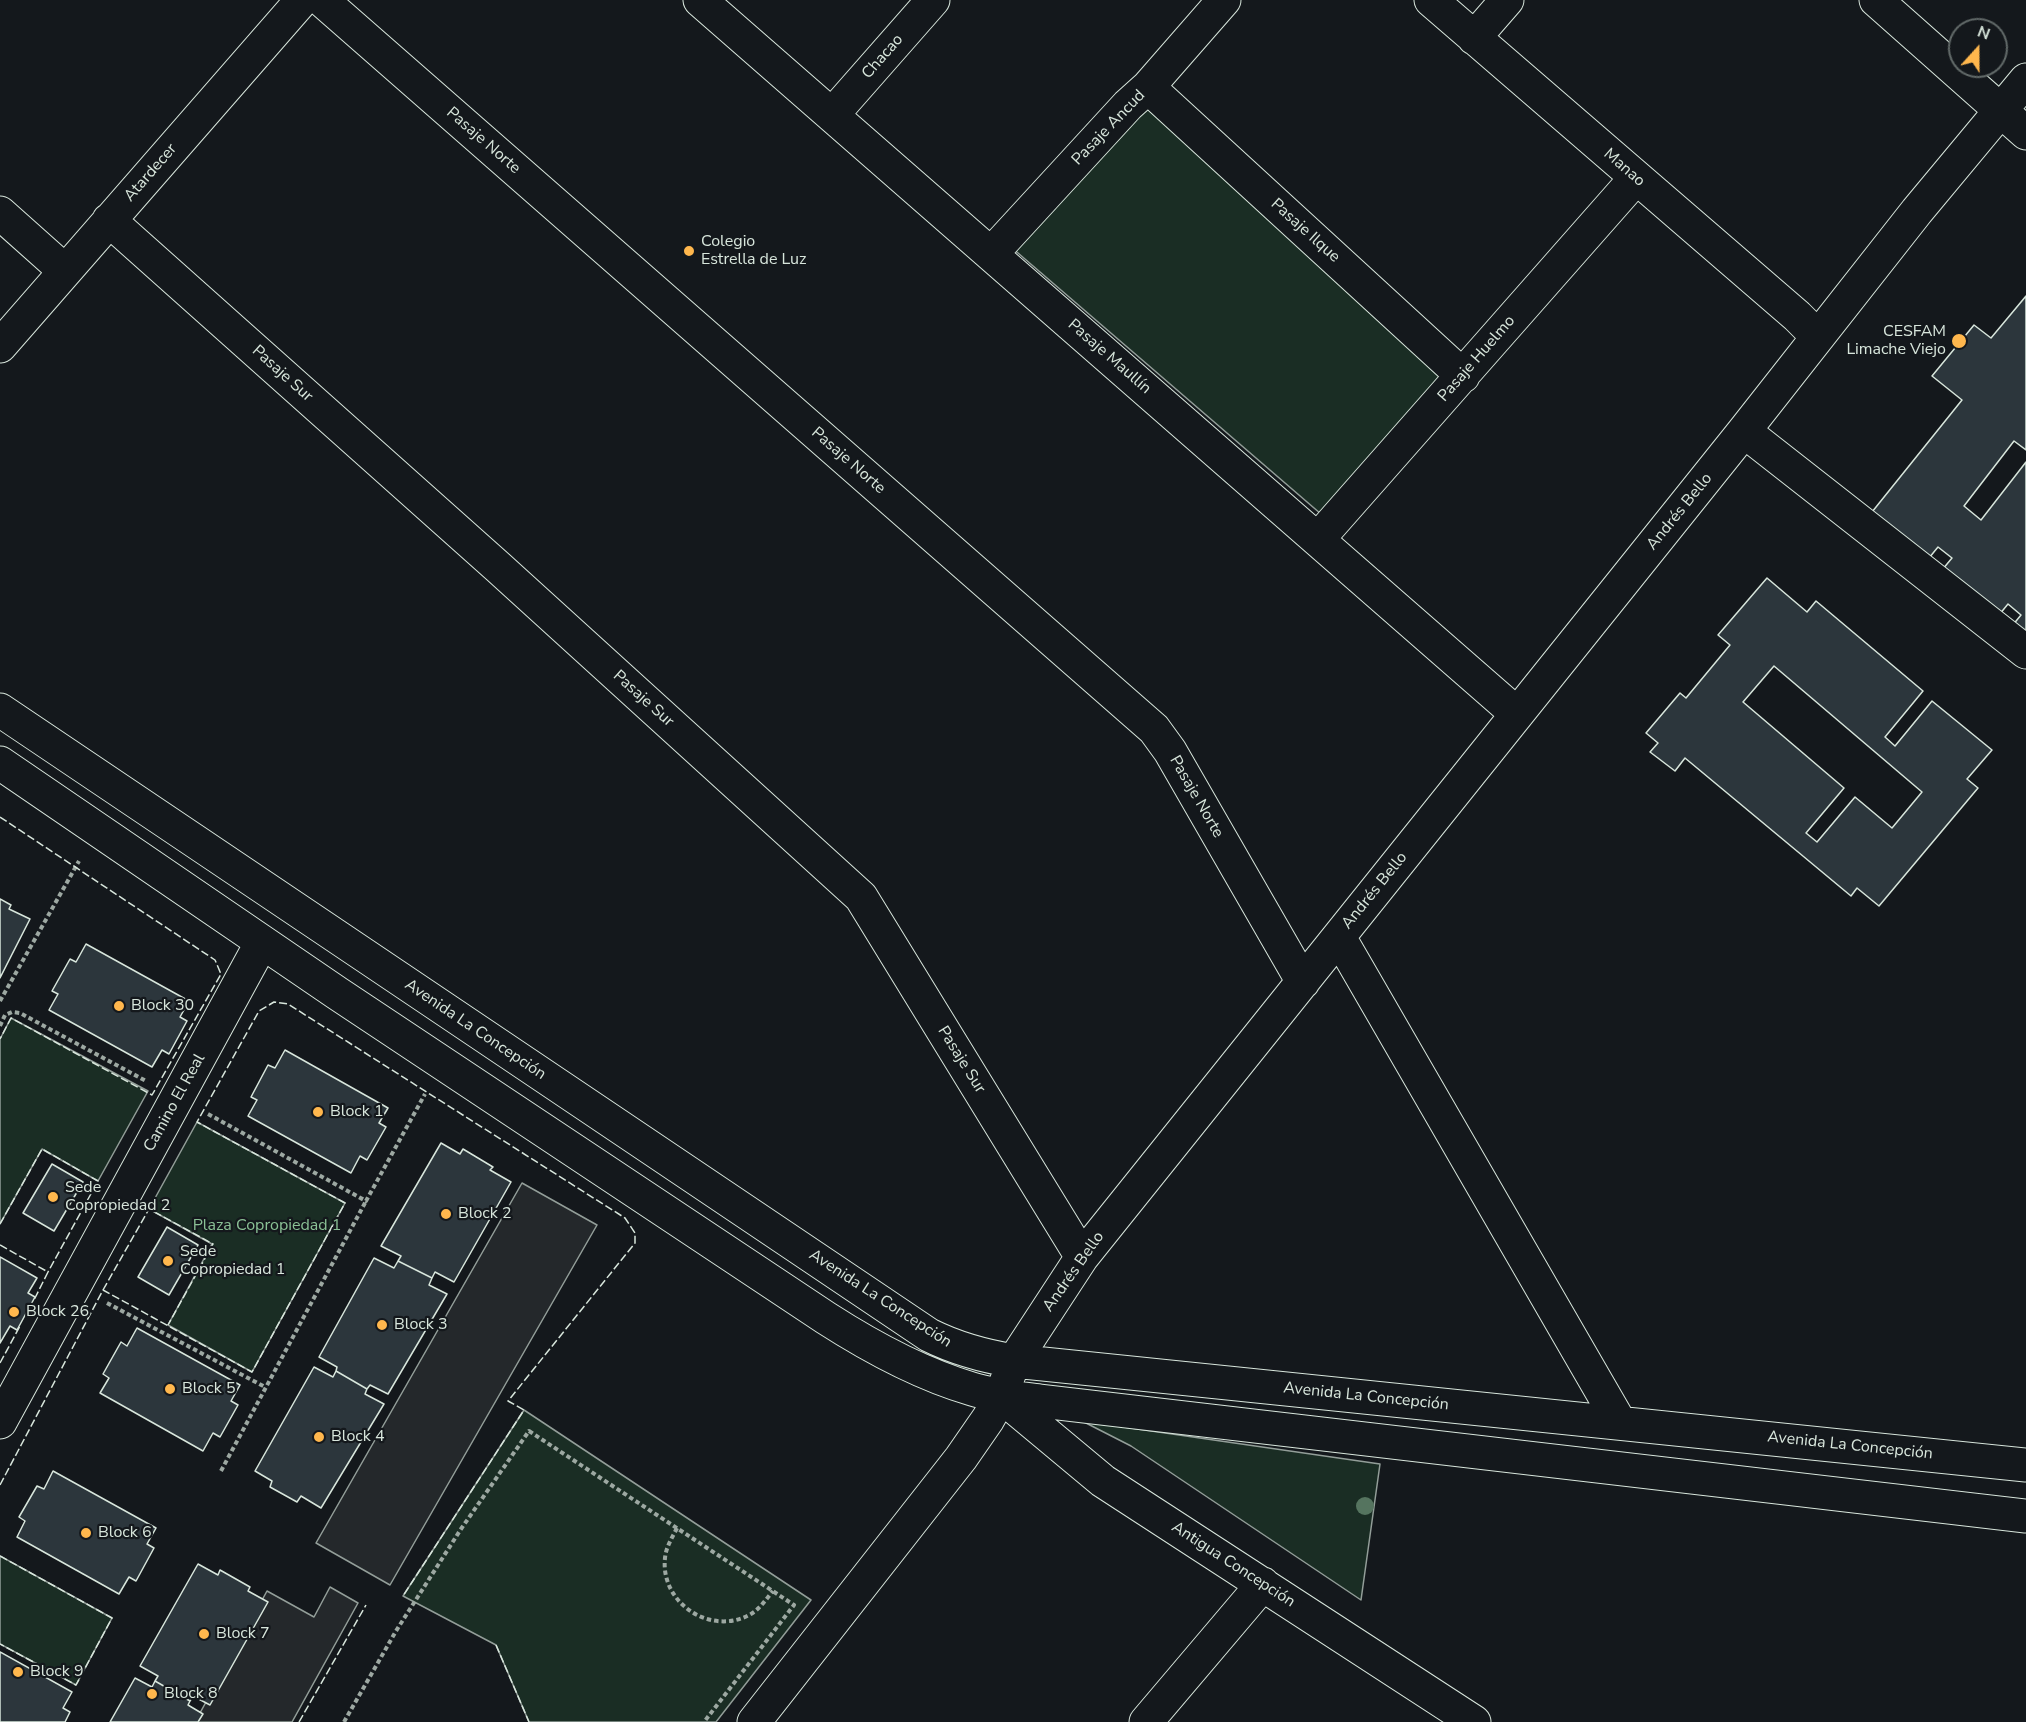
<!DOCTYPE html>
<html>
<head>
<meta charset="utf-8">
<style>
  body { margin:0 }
  #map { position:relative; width:2026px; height:1722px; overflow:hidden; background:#14181c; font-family:"Nunito Sans",sans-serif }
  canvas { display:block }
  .north { position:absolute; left:1948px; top:18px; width:60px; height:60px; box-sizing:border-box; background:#14181c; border:2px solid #626a69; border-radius:50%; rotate:21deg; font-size:16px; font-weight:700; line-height:24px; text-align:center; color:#d8e6dc }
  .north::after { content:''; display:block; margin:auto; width:21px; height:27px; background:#ffb74d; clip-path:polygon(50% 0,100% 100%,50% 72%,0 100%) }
</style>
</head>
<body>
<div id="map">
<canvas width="2026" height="1722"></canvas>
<div class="north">N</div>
</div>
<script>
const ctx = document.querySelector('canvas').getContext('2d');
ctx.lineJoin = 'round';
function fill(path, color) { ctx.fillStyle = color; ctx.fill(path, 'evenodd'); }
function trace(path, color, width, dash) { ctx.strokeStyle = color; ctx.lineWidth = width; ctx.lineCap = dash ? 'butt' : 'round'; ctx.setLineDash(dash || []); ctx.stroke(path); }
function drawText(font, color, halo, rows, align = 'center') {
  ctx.font = font + ' "Nunito Sans",sans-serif'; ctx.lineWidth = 4.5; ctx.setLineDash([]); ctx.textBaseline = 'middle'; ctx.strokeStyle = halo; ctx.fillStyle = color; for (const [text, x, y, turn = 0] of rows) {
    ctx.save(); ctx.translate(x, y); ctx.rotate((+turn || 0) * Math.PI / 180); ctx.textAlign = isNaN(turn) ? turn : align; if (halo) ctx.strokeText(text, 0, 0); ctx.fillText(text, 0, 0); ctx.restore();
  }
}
const green = new Path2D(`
  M 1142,104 L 1444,375 L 1321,514 L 1011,247 Z
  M 11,1018 L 148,1091 L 98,1181 L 42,1149 L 0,1224 L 0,1039 Z
  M 197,1122 L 345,1203 L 252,1372 L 168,1325 L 212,1244 L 149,1209 Z
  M 524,1410 L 811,1600 L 716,1722 L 529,1722 L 496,1645 L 403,1596 Z
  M 1082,1421 L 1380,1464 L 1361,1600 L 1131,1446 Z
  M 0,1556 L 112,1618 L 76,1685 L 0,1644 Z`);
fill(green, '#1a2d24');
trace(green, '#939e99', 1.5);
const parking = new Path2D(`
  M 522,1183 L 597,1225 L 390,1585 L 316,1543 Z
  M 330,1587 L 358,1603 L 292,1722 L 195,1722 L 267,1591 L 314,1617 Z`);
fill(parking, '#24282b');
trace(parking, '#939e99', 1.5);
const building = new Path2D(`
  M 2026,296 L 2026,450 L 2014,441 L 1964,506 L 1981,520 L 2026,462 L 2026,638 L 2012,626 L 2021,615 L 2008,604 L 1999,615 L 1942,570 L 1952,558 L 1938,547 L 1929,558 L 1872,512 L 1962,400 L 1932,376 L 1974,325 L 1991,338 Z
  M 1767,578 L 1807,612 L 1816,601 L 1923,691 L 1885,737 L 1895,746 L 1932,701 L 1992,750 L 1967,779 L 1978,788 L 1879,906 L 1857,888 L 1851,896 L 1685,758 L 1675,771 L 1650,752 L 1658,743 L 1646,733 L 1680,693 L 1686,698 L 1730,645 L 1718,635 ZM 1774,666 L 1922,792 L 1892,828 L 1855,797 L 1817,842 L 1806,833 L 1844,788 L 1743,702 Z
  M 0,899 L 11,905 L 9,909 L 30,919 L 0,978 Z
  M 86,944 L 189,1001 L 180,1017 L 187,1021 L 169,1054 L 162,1050 L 152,1067 L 49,1010 L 58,994 L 52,991 L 70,959 L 76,962 Z
  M 285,1050 L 388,1108 L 379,1123 L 386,1127 L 367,1160 L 360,1156 L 351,1173 L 248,1116 L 257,1100 L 251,1097 L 268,1065 L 275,1068 Z
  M 441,1143 L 460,1154 L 463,1149 L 493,1167 L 490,1170 L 511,1182 L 454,1282 L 435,1272 L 432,1278 L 398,1261 L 401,1256 L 381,1246 Z
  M 52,1164 L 83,1182 L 54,1231 L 23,1213 Z
  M 167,1227 L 198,1245 L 169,1295 L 138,1277 Z
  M 0,1257 L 37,1278 L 28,1293 L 35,1297 L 17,1330 L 10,1326 L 0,1343 Z
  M 374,1258 L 394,1268 L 398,1261 L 432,1278 L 429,1285 L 447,1294 L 388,1394 L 370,1385 L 367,1389 L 336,1371 L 337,1367 L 319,1357 Z
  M 137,1328 L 240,1385 L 231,1401 L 238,1405 L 220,1437 L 213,1433 L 203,1451 L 100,1393 L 109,1378 L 103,1374 L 121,1342 L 127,1346 Z
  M 314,1367 L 333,1377 L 336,1371 L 367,1389 L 365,1394 L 384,1404 L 321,1508 L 301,1496 L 297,1502 L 270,1487 L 272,1481 L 255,1471 Z
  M 53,1471 L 156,1528 L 147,1544 L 154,1548 L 136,1581 L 129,1577 L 119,1594 L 17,1537 L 25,1521 L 19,1517 L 37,1486 L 44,1489 Z
  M 198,1564 L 218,1575 L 220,1570 L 250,1587 L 248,1591 L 268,1602 L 210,1705 L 193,1696 L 190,1701 L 155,1681 L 158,1676 L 140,1666 Z
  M 0,1652 L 72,1692 L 63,1708 L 70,1712 L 65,1722 L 0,1722 Z
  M 135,1678 L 152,1687 L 155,1681 L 190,1701 L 188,1705 L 203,1714 L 198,1722 L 110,1722 Z`);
fill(building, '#2c363c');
trace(building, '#d8e6dc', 1.5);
const minor = new Path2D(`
  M 322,0 L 1154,729 L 1170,751 L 1303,982
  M 700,0 L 1517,714
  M 1431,0 L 1797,316 L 1818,337
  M 1876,0 L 2026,133
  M 1474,38 L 1507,0
  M 1148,87 L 1463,376
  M 832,115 L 933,0
  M 0,213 L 65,271
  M 109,220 L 498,567 L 861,897 L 1082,1257
  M 991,254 L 1128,105 L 1148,87 L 1224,0
  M 0,346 L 302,0
  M 1744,431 L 2026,652
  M 1318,539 L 1636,178
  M 0,710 L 929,1335 C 957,1349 983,1356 1014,1361 L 2026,1465
  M 0,763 L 337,993 L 826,1318 C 871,1347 921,1374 972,1389 C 994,1396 1018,1398 1040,1401 L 2026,1516
  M 1339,937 L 1620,1423
  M 1001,1396 L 1103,1481 L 1474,1722
  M 0,1422 L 262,942
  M 754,1722 L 961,1458 L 988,1419 L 1001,1396 L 1014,1361 L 1082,1257 L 1744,431 L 1917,211 L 2026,80
  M 1146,1722 L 1263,1584`);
trace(minor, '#d8e6dc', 35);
trace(new Path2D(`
  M 0,1001 L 79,861
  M 0,1026 L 5,1015 L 12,1012 L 20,1013 L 146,1081
  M 208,1114 L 366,1201 L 425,1094
  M 107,1303 L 265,1387
  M 221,1471 L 366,1201
  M 677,1528 C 672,1538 666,1547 665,1558 C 660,1603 711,1637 751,1614 C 760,1609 766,1599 773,1591
  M 344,1722 L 396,1631 L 461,1529 L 529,1431 L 794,1605 L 704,1722`), '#9da8a2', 4, [4.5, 3]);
trace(minor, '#14181c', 33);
trace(new Path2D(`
  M 0,817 L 215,960 L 221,974 L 152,1095 L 11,1018 L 0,1039
  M 0,1224 L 42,1149 L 98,1181 L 48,1272
  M 0,1245 L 48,1272 L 34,1300
  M 103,1290 L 149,1209 L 213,1244 L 168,1325
  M 0,1363 L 20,1326
  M 0,1485 L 103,1290 L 252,1372 L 345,1203 L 197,1122 L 259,1011 L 274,1002 L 288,1004 L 625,1218 L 635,1233 L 635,1243 L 508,1401 L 524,1410 L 403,1596
  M 0,1556 L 112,1618 L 76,1685 L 0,1644
  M 496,1645 L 529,1722
  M 299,1722 L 366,1605`), '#d8e6dc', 1.5, [8, 3]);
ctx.fillStyle = '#55745f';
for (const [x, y] of [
  [1365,1506]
]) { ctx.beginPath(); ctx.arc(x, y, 9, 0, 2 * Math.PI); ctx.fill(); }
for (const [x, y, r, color] of [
  [689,251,6,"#ffb74d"],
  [1959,341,8,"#ffb74d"],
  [119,1006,6,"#ffb74d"],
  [318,1112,6,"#ffb74d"],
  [53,1197,6,"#ffb74d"],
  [446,1214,6,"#ffb74d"],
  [168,1261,6,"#ffb74d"],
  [14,1312,6,"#ffb74d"],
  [382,1325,6,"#ffb74d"],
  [170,1389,6,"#ffb74d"],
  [319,1437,6,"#ffb74d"],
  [86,1533,6,"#ffb74d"],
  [204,1634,6,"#ffb74d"],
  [18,1672,6,"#ffb74d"],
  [152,1694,6,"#ffb74d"]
]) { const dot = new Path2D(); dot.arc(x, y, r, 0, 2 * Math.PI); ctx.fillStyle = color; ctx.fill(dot); trace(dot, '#14181c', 2); }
drawText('16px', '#d8e6dc', '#14181c', [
  ["Chacao",883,57,-49],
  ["Pasaje Ancud",1109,128,-46],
  ["Pasaje Norte",483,141,41],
  ["Manao",1624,168,41],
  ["Atardecer",151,173,-49],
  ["Pasaje Ilque",1305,231,42],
  ["Pasaje Maullín",1109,357,41],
  ["Pasaje Huelmo",1477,359,-49],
  ["Pasaje Sur",282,374,42],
  ["Pasaje Norte",848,461,41],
  ["Andrés Bello",1680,512,-51],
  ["Pasaje Sur",643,699,42],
  ["Pasaje Norte",1196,797,60],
  ["Andrés Bello",1375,891,-51],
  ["Avenida La Concepción",475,1030,34],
  ["Pasaje Sur",961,1060,58],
  ["Camino El Real",175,1103,-61],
  ["Andrés Bello",1074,1272,-55],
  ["Avenida La Concepción",880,1299,33],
  ["Avenida La Concepción",1366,1397,6],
  ["Avenida La Concepción",1850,1446,6],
  ["Antigua Concepción",1233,1565,33]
]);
drawText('16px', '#d8e6dc', '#14181c', [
  ["Colegio",701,242],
  ["Estrella de Luz",701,260],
  ["CESFAM",1946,332,"right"],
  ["Limache Viejo",1946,350,"right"],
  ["Block 30",131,1006],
  ["Block 1",330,1112],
  ["Sede",65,1188],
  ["Copropiedad 2",65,1206],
  ["Block 2",458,1214],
  ["Sede",180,1252],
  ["Copropiedad 1",180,1270],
  ["Block 26",26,1312],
  ["Block 3",394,1325],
  ["Block 5",182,1389],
  ["Block 4",331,1437],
  ["Block 6",98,1533],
  ["Block 7",216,1634],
  ["Block 9",30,1672],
  ["Block 8",164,1694]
], 'left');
drawText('16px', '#8ac095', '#14181c', [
  ["Plaza Copropiedad 1",267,1226]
]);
</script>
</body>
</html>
